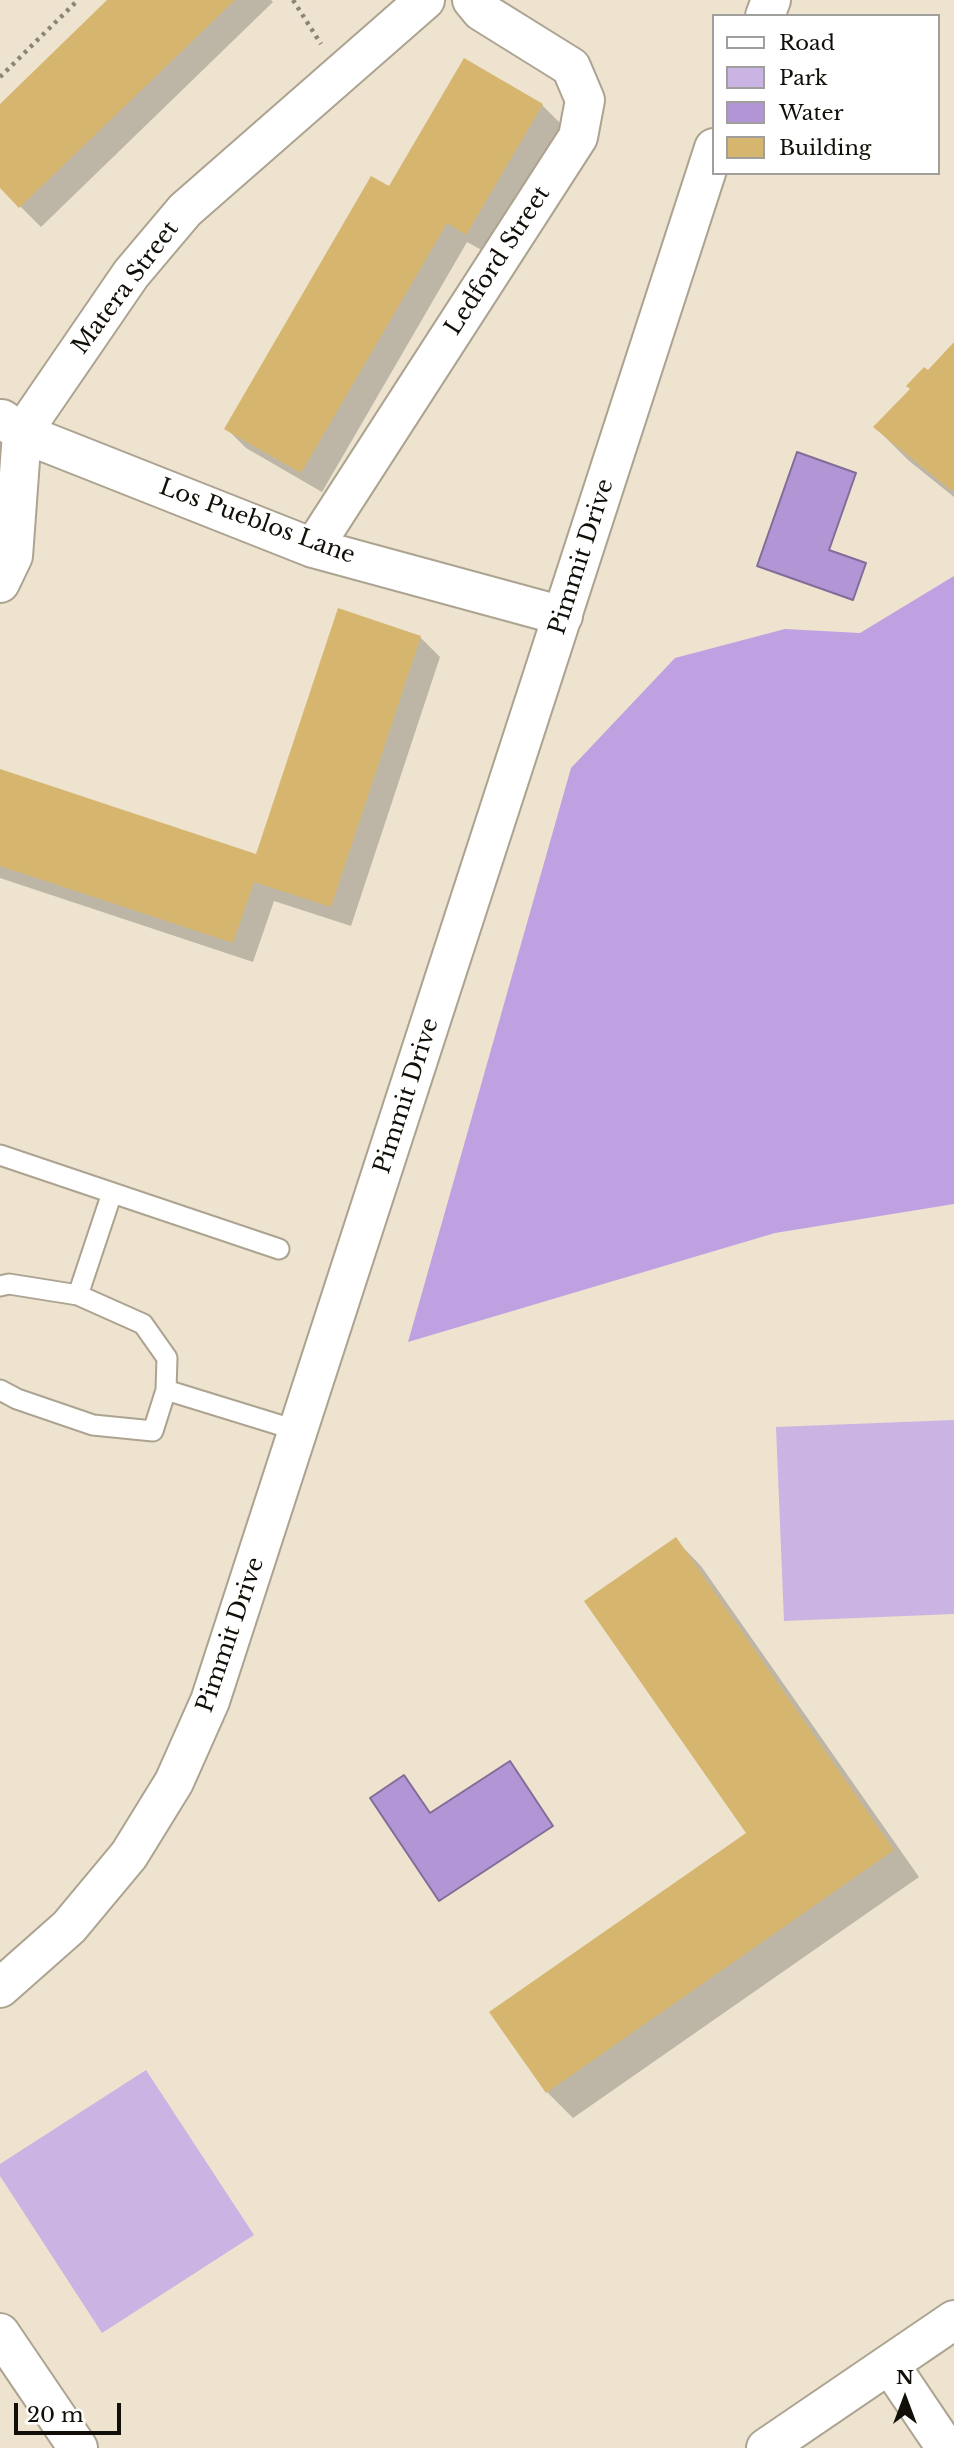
<!DOCTYPE html>
<html>
<head>
<meta charset="utf-8">
<style>
  body { margin:0 }
  #map { position:relative; width:954px; height:2448px; overflow:hidden; background:#ede3cf; font-family:"Libre Baskerville",serif }
  canvas { display:block }
  .legend { position:absolute; left:712px; top:14px; width:228px; height:161px; box-sizing:border-box; background:#fff; border:2px solid #a09f9c; margin:0; padding:9px 12px; list-style:none; font-size:21px; color:#120f08 }
  .legend li { display:flex; align-items:center; gap:14px; height:35px }
  .legend b { width:35px; border:2px solid #a09f9c }
  .north { position:absolute; left:870px; top:2364px; width:70px; height:70px; -webkit-text-stroke:5px #fff; paint-order:stroke; rotate:0deg; font-size:19px; font-weight:700; line-height:28px; text-align:center; color:#120f08 }
  .north::after { content:''; display:block; margin:auto; width:24px; height:32px; background:#120f08; clip-path:polygon(50% 0,100% 100%,50% 72%,0 100%) }
  .scale { position:absolute; left:14px; top:2403px; width:107px; height:32px; box-sizing:border-box; border:4px solid #120f08; border-top:0; padding-left:9px; font-size:21px; line-height:24px; white-space:nowrap; color:#120f08; -webkit-text-stroke:5px #fff; paint-order:stroke }
</style>
</head>
<body>
<div id="map">
<canvas width="954" height="2448"></canvas>
<ul class="legend">
<li><b style="height:9px;background:#fff"></b>Road</li>
<li><b style="height:19px;background:#c9b4e3"></b>Park</li>
<li><b style="height:19px;background:#b295d5"></b>Water</li>
<li><b style="height:19px;background:#d6b66f"></b>Building</li>
</ul>
<div class="north">N</div>
<div class="scale">20 m</div>
</div>
<script>
const ctx = document.querySelector('canvas').getContext('2d');
ctx.lineJoin = 'round';
function fill(path, color) { ctx.fillStyle = color; ctx.fill(path, 'evenodd'); }
function trace(path, color, width, dash) { ctx.strokeStyle = color; ctx.lineWidth = width; ctx.lineCap = dash ? 'butt' : 'round'; ctx.setLineDash(dash || []); ctx.stroke(path); }
function drawText(font, color, halo, rows, align = 'center') {
  ctx.font = font + ' "Libre Baskerville",serif'; ctx.lineWidth = 5; ctx.setLineDash([]); ctx.textBaseline = 'middle'; ctx.strokeStyle = halo; ctx.fillStyle = color; for (const [text, x, y, turn = 0] of rows) {
    ctx.save(); ctx.translate(x, y); ctx.rotate((+turn || 0) * Math.PI / 180); ctx.textAlign = isNaN(turn) ? turn : align; if (halo) ctx.strokeText(text, 0, 0); ctx.fillText(text, 0, 0); ctx.restore();
  }
}
fill(new Path2D(`
  M 954,1420 L 954,1614 L 784,1621 L 776,1427 Z
  M 146,2070 L 254,2235 L 102,2333 L 0,2176 L 0,2164 Z`), '#c9b4e3');
fill(new Path2D(`
  M 954,576 L 954,1204 L 775,1233 L 408,1342 L 571,768 L 675,658 L 785,629 L 860,633 Z`), '#bfa1e2');
const water = new Path2D(`
  M 797,452 L 856,473 L 829,550 L 866,563 L 853,600 L 757,566 Z
  M 510,1761 L 553,1826 L 439,1901 L 370,1798 L 404,1775 L 430,1813 Z`);
fill(water, '#b295d5');
trace(water, '#826d98', 2);
fill(new Path2D(`
  M 109,0 L 271,0 L 273,2 L 41,227 L 0,186 L 0,106 Z
  M 542,105 L 562,125 L 487,253 L 467,242 L 322,492 L 246,448 L 226,428 Z
  M 954,344 L 954,497 L 908,460 L 875,427 Z
  M 420,637 L 440,657 L 351,926 L 274,901 L 253,962 L 0,878 L 0,771 L 257,856 Z
  M 676,1540 L 701,1566 L 919,1877 L 573,2118 L 547,2092 L 749,1834 Z`), '#0003');
fill(new Path2D(`
  M 107,0 L 235,0 L 19,208 L 0,188 L 0,104 Z
  M 464,58 L 543,104 L 466,235 L 447,223 L 301,473 L 224,429 L 371,176 L 389,186 Z
  M 954,342 L 954,488 L 952,491 L 873,427 L 910,389 L 906,386 L 924,367 L 928,370 Z
  M 338,608 L 421,636 L 331,907 L 254,882 L 233,943 L 0,866 L 0,769 L 256,854 Z
  M 676,1537 L 894,1850 L 546,2093 L 489,2012 L 746,1833 L 584,1601 Z`), '#d6b66f');
const service = new Path2D(`
  M 0,1155 L 279,1249
  M 0,1286 L 9,1284 L 78,1295 L 143,1324 L 167,1358 L 166,1390 L 153,1431 L 93,1425 L 17,1399 L 0,1390
  M 78,1295 L 112,1193
  M 166,1390 L 299,1431`);
const minor = new Path2D(`
  M 2,419 L 22,433 L 313,548 L 563,616
  M 313,548 L 578,137 L 585,100 L 571,67 L 481,11 L 472,0
  M 0,583 L 13,556 L 22,433 L 131,274 L 185,210 L 425,0
  M 890,2365 L 946,2448`);
const tertiary = new Path2D(`
  M 765,16 L 771,0
  M 0,1988 L 69,1927 L 129,1855 L 174,1782 L 210,1701 L 714,148
  M 0,2333 L 78,2448`);
const secondary = new Path2D(`
  M 766,2448 L 954,2320`);
trace(service, '#aca390', 23);
trace(minor, '#aca390', 42);
trace(tertiary, '#aca390', 42);
trace(secondary, '#aca390', 42);
trace(new Path2D(`
  M 293,0 L 321,44
  M 0,77 L 78,0`), '#8c8577', 4.5, [3.5, 5]);
trace(service, '#fff', 19);
trace(minor, '#fff', 38);
trace(tertiary, '#fff', 38);
trace(secondary, '#fff', 38);
drawText('23px', '#120f08', '#fff', [
  ["Ledford Street",498,261,-57],
  ["Matera Street",126,288,-53],
  ["Los Pueblos Lane",257,522,20],
  ["Pimmit Drive",582,557,-72],
  ["Pimmit Drive",407,1096,-72],
  ["Pimmit Drive",231,1635,-71]
]);
</script>
</body>
</html>
